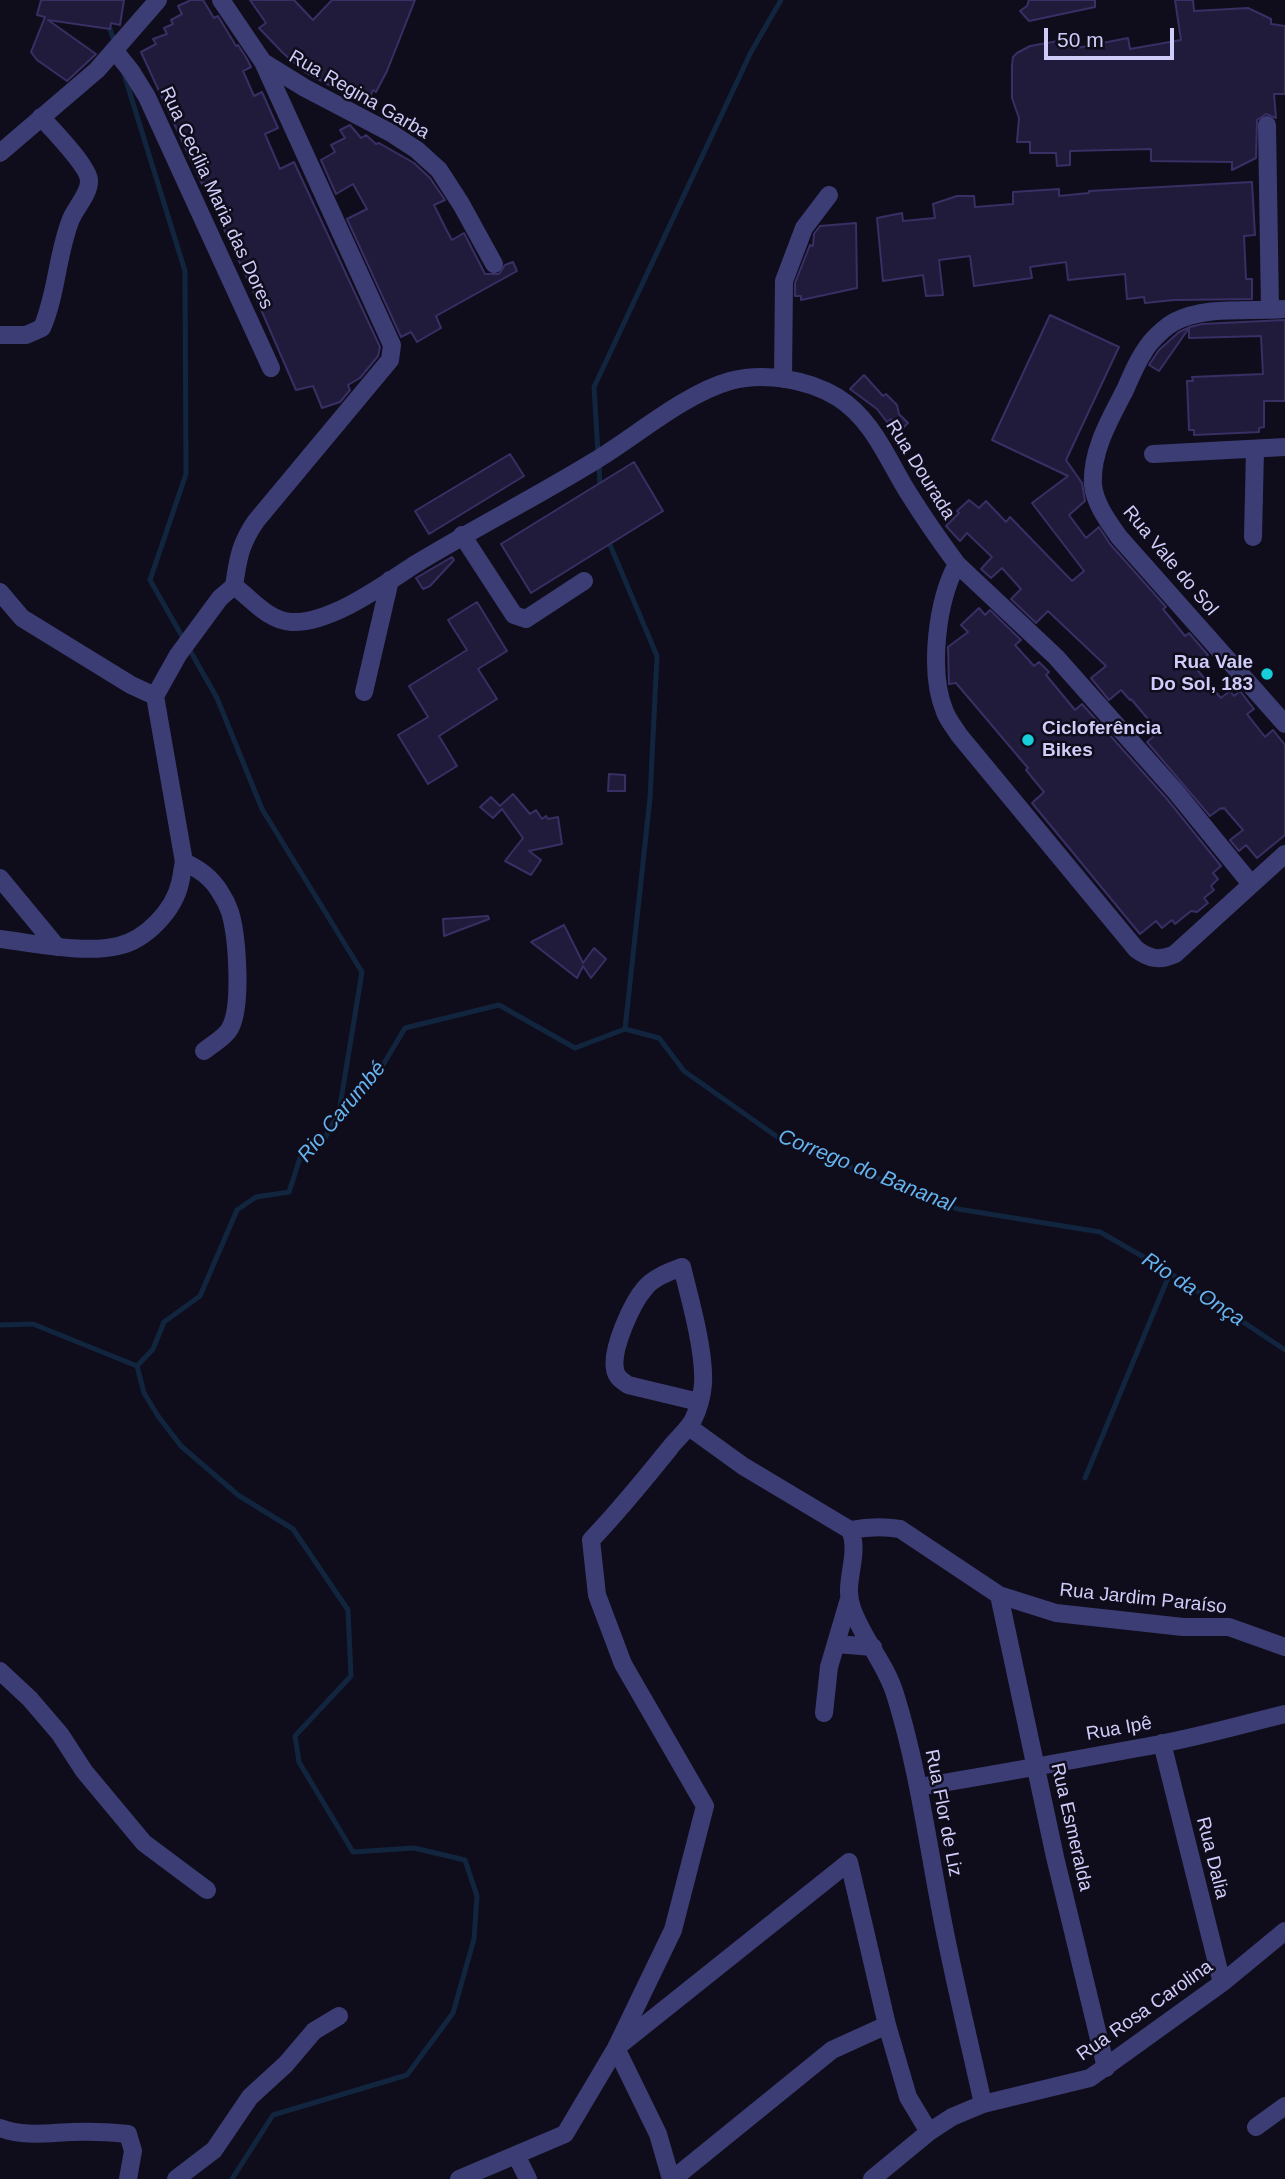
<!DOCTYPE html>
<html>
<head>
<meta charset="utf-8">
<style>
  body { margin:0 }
  #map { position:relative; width:1285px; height:2179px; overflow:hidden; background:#0f0d1b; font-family:Helvetica,sans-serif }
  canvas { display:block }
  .scale { position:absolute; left:1044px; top:28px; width:130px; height:32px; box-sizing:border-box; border:4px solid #d0ccfa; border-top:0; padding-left:9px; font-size:21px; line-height:24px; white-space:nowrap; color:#d0ccfa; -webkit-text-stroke:5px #0f0d1b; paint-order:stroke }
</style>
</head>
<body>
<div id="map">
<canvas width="1285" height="2179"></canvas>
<div class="scale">50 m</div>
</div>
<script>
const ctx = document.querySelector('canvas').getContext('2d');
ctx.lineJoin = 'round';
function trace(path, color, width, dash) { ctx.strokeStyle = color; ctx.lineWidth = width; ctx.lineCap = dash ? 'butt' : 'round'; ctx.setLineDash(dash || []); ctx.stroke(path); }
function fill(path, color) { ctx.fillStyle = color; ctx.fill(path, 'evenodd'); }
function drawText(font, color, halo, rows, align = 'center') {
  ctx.font = font + ' Helvetica,sans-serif'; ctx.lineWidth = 5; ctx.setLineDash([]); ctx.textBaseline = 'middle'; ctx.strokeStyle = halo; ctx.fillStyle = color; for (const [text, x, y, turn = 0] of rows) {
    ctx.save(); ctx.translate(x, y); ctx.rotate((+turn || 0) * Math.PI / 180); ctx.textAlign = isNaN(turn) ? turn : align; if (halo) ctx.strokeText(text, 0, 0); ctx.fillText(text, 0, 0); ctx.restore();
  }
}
trace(new Path2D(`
  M 108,23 L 115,44
  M 124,74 L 185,271 L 186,474 L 150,580 L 217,698 L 262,809 L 362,972 L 339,1112
  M 598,454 L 594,387 L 751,52 L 781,0
  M 599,464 L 600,489
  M 608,540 L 657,656 L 650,798 L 625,1029
  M 625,1029 L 659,1038 L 684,1071 L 783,1141 L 958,1209 L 1100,1232 L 1161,1267 L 1285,1350
  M 0,1325 L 33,1324 L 137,1366
  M 1085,1478 L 1170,1273
  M 232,2179 L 273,2115 L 407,2075 L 453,2013 L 474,1939 L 477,1896 L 465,1860 L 414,1848 L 353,1852 L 299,1762 L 295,1736 L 351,1676 L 348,1610 L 293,1529 L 238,1495 L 181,1446 L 158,1416 L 144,1393 L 137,1366 L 153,1349 L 164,1322 L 200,1296 L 237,1210 L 256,1197 L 289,1192 L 301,1155 L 325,1138 L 339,1112 L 377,1075 L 405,1028 L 499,1005 L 575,1048 L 625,1029`), '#12253f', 5);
const building = new Path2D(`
  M 41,0 L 124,0 L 120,25 L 111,23 L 110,29 L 48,20 L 96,54 L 67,81 L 37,60 L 31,52 L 45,17 L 37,15 Z
  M 191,0 L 203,0 L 214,18 L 218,16 L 236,46 L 238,45 L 247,59 L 251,67 L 243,71 L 254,96 L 262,92 L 278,128 L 265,134 L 280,169 L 294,162 L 380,347 L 378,356 L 360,378 L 348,385 L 350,390 L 340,402 L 322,408 L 313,386 L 296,390 L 253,291 L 217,214 L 226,209 L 214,181 L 205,185 L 204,183 L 202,184 L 141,52 L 156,44 L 153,39 L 167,34 L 164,28 L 173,24 L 171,20 L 182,14 L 178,6 Z
  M 250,0 L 294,0 L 313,20 L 332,0 L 415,0 L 387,71 L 376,92 L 373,90 L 366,105 L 305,72 L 283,53 L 259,28 L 266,23 Z
  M 1029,0 L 1095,0 L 1095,7 L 1029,21 L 1020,11 L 1027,6 Z
  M 1175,0 L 1193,0 L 1194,11 L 1248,8 L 1271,19 L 1271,24 L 1285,26 L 1285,94 L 1274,94 L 1276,118 L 1266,114 L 1257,120 L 1256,158 L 1232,170 L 1232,162 L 1151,161 L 1151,149 L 1070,151 L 1070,165 L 1057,166 L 1056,153 L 1030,153 L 1030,142 L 1017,142 L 1019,118 L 1012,98 L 1012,66 L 1013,57 L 1017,53 L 1030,46 L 1075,38 L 1077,48 L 1128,38 L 1130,49 L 1181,40 Z
  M 350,125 L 361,138 L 366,135 L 376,144 L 379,143 L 414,163 L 430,178 L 445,200 L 434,205 L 447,231 L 452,240 L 464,233 L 485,274 L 499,274 L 505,265 L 513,262 L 517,271 L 436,316 L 441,328 L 417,342 L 411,332 L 401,337 L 347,219 L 367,209 L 353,184 L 336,194 L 321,160 L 335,152 L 331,145 L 345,138 L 340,130 Z
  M 1252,182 L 1255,235 L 1244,236 L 1246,279 L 1252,279 L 1252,299 L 1174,300 L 1145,303 L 1144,297 L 1127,299 L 1125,274 L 1068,280 L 1066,262 L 1030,267 L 1032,278 L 974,286 L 970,256 L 939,260 L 943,295 L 926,296 L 923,275 L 883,281 L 877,218 L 902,213 L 903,221 L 935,218 L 933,204 L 957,196 L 974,196 L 975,207 L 1013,204 L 1013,192 L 1059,189 L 1059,196 L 1089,193 L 1089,191 Z
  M 856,223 L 857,288 L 801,300 L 801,296 L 795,296 L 795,283 L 810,245 L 813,246 L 814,234 L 820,226 Z
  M 1050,315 L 1119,347 L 1066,460 L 1082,483 L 1085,501 L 1069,515 L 1086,538 L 1099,527 L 1110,544 L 1166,607 L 1163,609 L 1185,636 L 1189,633 L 1208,655 L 1194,666 L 1221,698 L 1230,691 L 1234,696 L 1240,691 L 1254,709 L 1247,714 L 1265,737 L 1273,730 L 1285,745 L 1285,835 L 1257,858 L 1246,845 L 1239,851 L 1230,840 L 1243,830 L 1224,808 L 1222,809 L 1221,808 L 1210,816 L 1147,742 L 1159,732 L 1131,699 L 1130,700 L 1121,690 L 1109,700 L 1091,678 L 1106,666 L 1048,611 L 1036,623 L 1011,599 L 1021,589 L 1002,568 L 991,578 L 981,569 L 992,557 L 967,533 L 960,541 L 946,526 L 959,513 L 957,511 L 969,500 L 979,508 L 986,501 L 1006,522 L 1010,517 L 1072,581 L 1084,571 L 1032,503 L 1068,476 L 992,440 Z
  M 1285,320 L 1285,401 L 1264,401 L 1264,427 L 1259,428 L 1259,432 L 1194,435 L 1194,430 L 1189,430 L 1187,381 L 1193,381 L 1192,377 L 1263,374 L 1261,336 L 1189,338 L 1189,328 L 1159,371 L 1149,365 L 1159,350 L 1179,332 L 1190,327 L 1202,324 Z
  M 864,375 L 883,396 L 886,394 L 897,405 L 899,414 L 908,423 L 903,428 L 891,419 L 887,422 L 877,409 L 850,389 Z
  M 510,454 L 524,476 L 429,534 L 415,511 Z
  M 634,462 L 663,511 L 531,593 L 501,544 Z
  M 452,557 L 454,560 L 430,586 L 423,589 L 416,578 Z
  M 477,602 L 507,651 L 478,669 L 497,699 L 439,736 L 457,766 L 428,784 L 398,735 L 428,717 L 409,686 L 467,650 L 448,620 Z
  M 979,608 L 985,615 L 990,610 L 1021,640 L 1015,645 L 1034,666 L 1039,662 L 1049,672 L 1046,675 L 1075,710 L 1082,704 L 1167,799 L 1221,866 L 1213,873 L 1218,879 L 1211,886 L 1214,890 L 1204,898 L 1208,903 L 1197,912 L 1191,911 L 1175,924 L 1172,920 L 1162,928 L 1156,921 L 1140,934 L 1032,803 L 1044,792 L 1026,770 L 1028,768 L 956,683 L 949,684 L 948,647 L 968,632 L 961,625 Z
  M 609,774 L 625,775 L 625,791 L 608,791 Z
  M 513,794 L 530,814 L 536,810 L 542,819 L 546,816 L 548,819 L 558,817 L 562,844 L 529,851 L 541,860 L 531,875 L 505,861 L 523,838 L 502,809 L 493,818 L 480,807 L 491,797 L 500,806 Z
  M 488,916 L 489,919 L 444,936 L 443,919 Z
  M 564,925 L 583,963 L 594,948 L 606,959 L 591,978 L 583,966 L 577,978 L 531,942 Z`);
fill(building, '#201b3a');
trace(building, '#382f64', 2);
trace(new Path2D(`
  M 221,0 L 263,62 L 305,88 L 391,133 L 417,150 L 439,170 L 461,204 L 494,264
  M 115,51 L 131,71 L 147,97 L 271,368
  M 1267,125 L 1270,310
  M 0,153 L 97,70 L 158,0
  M 1285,309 C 1250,312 1206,305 1174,322 C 1165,327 1157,335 1150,343 C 1139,357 1132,374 1125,390 C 1110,419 1091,451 1093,485 C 1095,504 1108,521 1119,537 L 1285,724
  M 0,335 L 26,335 L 42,328 C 57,293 57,254 71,219 C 76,207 90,193 89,180 C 88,166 52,129 41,117
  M 783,379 L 784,281 L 804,228 L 829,195
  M 1153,454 L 1285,447
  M 462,535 L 514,615 L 526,619 L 584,581
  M 1253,537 L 1255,450
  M 957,564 L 1056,657 L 1176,792 L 1251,884
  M 234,586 C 252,599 267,620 291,622 C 330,624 382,586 414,565 C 473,529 534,498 593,462 C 635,437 684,394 730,381 C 764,372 807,379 837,397 C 873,419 888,461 909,494 C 924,518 940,541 957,564 C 937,601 928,672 945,712 C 948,720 954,727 959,735 L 1136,949 C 1149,959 1160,961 1175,954 L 1285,854
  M 234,586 C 238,559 240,544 256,521 L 390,360 L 392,345 L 263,62
  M 0,592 L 22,618 L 131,685 L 155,696
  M 364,692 L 390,580
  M 184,862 C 199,869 211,877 220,892 C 224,898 228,906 230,912 C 237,935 243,1009 229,1030 C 224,1038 211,1045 204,1051
  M 0,878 L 57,947
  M 0,939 C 33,943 86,954 118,946 C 146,940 174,910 180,883 C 182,876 182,869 184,862 L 155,696 L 178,655 L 220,598 L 234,586
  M 689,1427 L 743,1466 L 850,1530 C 861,1555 842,1583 852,1608 C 862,1638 885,1662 895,1694 C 917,1764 927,1839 941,1912 C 953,1976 969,2040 983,2104
  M 850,1530 C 867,1527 882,1526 900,1529 L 999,1595 L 1056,1613 L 1183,1627 L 1229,1627 L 1285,1647
  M 999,1595 L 1055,1857 L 1106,2068
  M 836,1644 L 873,1647
  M 0,1671 L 30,1699 L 60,1734 L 84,1771 L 144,1843 L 207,1890
  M 824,1713 L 829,1667 L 849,1599
  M 1162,1743 L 1222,1983
  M 918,1787 C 999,1774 1079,1759 1160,1744 C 1202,1736 1244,1724 1285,1714
  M 1256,2127 L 1285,2106
  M 0,2128 C 24,2137 47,2133 72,2132 C 91,2131 109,2132 128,2134 L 133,2151 L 128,2179
  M 516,2155 L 528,2179
  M 176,2179 L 214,2150 L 250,2097 L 286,2064 L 314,2031 L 339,2016
  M 459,2179 L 565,2134 L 616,2048 L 849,1862 L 887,2025 L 908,2097 L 929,2132
  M 671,2179 L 658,2134 L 616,2048 L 673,1930 L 705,1806 L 623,1664 L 597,1595 L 591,1540 C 619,1511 644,1480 669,1449 C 676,1439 687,1431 693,1420 C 698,1410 702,1396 703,1384 C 705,1352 690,1299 682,1267 C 669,1272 654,1277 645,1288 C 632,1303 611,1349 615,1369 C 616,1377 621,1380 628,1385 L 699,1402
  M 673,2179 L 832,2050 L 887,2025
  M 872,2179 L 929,2132 L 952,2117 L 983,2104 L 1090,2078 L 1222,1983 L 1285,1931`), '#3d3d75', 18);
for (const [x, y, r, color] of [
  [1267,674,7,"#17cedb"],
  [1028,740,7,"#17cedb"]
]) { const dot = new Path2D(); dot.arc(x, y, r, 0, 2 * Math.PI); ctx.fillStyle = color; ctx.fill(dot); trace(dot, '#0f0d1b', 2.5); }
drawText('19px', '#d0ccfa', '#0f0d1b', [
  ["Rua Regina Garba",359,95,30],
  ["Rua Cecília Maria das Dores",216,198,65],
  ["Rua Dourada",920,470,58],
  ["Rua Vale do Sol",1170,561,50],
  ["Rua Jardim Paraíso",1143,1599,6],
  ["Rua Ipê",1119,1729,-10],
  ["Rua Flor de Liz",943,1813,79],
  ["Rua Esmeralda",1071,1827,77],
  ["Rua Dalia",1212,1858,76],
  ["Rua Rosa Carolina",1145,2011,-35]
]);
drawText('bold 19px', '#d0ccfa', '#0f0d1b', [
  ["Rua Vale",1253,663],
  ["Do Sol, 183",1253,685],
  ["Cicloferência",1042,729,"left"],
  ["Bikes",1042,751,"left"]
], 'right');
drawText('italic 21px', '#65b3ef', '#0f0d1b', [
  ["Rio Carumbé",342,1112,-50],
  ["Corrego do Bananal",866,1171,22],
  ["Rio da Onça",1193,1290,33]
]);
</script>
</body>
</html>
